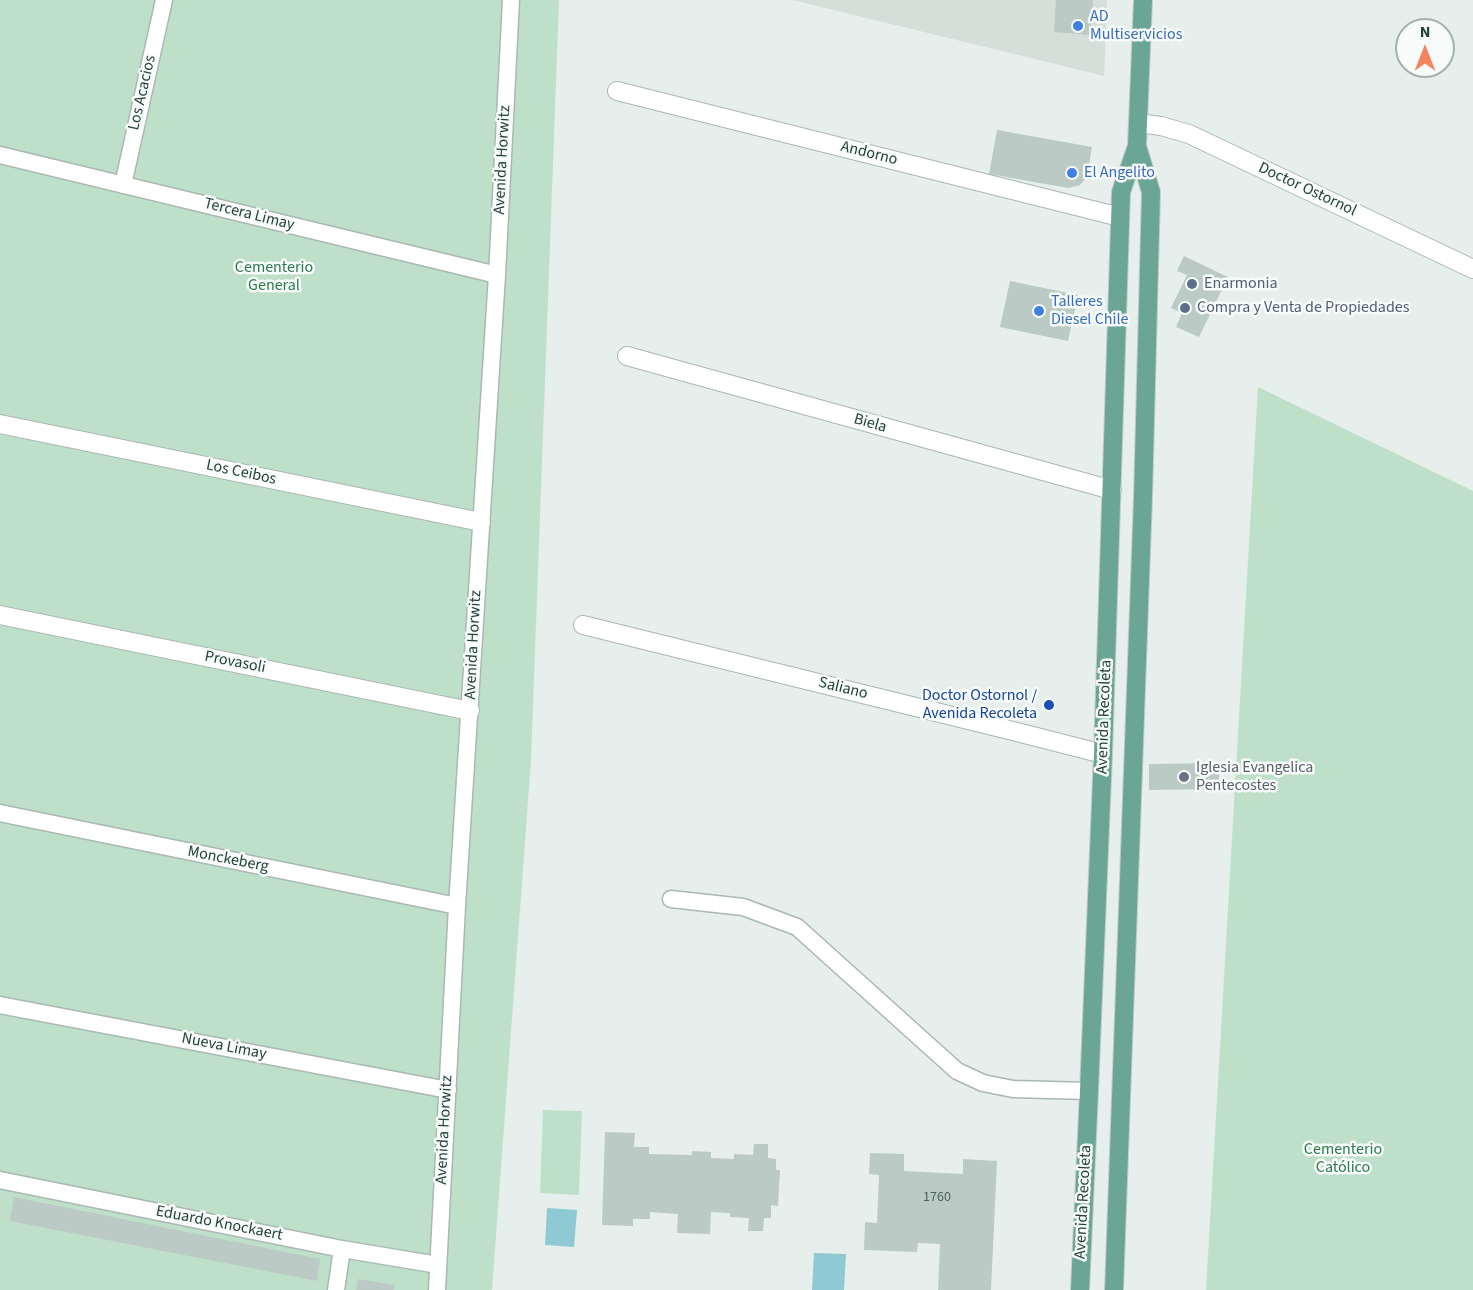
<!DOCTYPE html>
<html>
<head>
<meta charset="utf-8">
<style>
  body { margin:0 }
  #map { position:relative; width:1473px; height:1290px; overflow:hidden; background:#e6efeb; font-family:"Source Sans 3",sans-serif }
  canvas { display:block }
  .north { position:absolute; left:1395px; top:18px; width:60px; height:60px; box-sizing:border-box; background:#f7fbf9; border:2px solid #a3b1ad; border-radius:50%; rotate:0deg; font-size:16px; font-weight:700; line-height:24px; text-align:center; color:#24423a }
  .north::after { content:''; display:block; margin:auto; width:21px; height:27px; background:#f4845f; clip-path:polygon(50% 0,100% 100%,50% 72%,0 100%) }
</style>
</head>
<body>
<div id="map">
<canvas width="1473" height="1290"></canvas>
<div class="north">N</div>
</div>
<script>
const ctx = document.querySelector('canvas').getContext('2d');
ctx.lineJoin = 'round';
function fill(path, color) { ctx.fillStyle = color; ctx.fill(path, 'evenodd'); }
function trace(path, color, width, dash) { ctx.strokeStyle = color; ctx.lineWidth = width; ctx.lineCap = dash ? 'butt' : 'round'; ctx.setLineDash(dash || []); ctx.stroke(path); }
function drawText(font, color, halo, rows, align = 'center') {
  ctx.font = font + ' "Source Sans 3",sans-serif'; ctx.lineWidth = 5; ctx.setLineDash([]); ctx.textBaseline = 'middle'; ctx.strokeStyle = halo; ctx.fillStyle = color; for (const [text, x, y, turn = 0] of rows) {
    ctx.save(); ctx.translate(x, y); ctx.rotate((+turn || 0) * Math.PI / 180); ctx.textAlign = isNaN(turn) ? turn : align; if (halo) ctx.strokeText(text, 0, 0); ctx.fillText(text, 0, 0); ctx.restore();
  }
}
fill(new Path2D(`
  M 793,0 L 1107,0 L 1104,76 Z`), '#d4dfda');
fill(new Path2D(`
  M 0,0 L 559,0 L 531,760 L 492,1290 L 0,1290 Z
  M 1258,387 L 1473,491 L 1473,1290 L 1206,1290 Z
  M 543,1110 L 582,1111 L 579,1195 L 540,1193 Z`), '#bfe0c8');
fill(new Path2D(`
  M 547,1208 L 577,1210 L 574,1247 L 545,1245 Z
  M 814,1253 L 846,1254 L 844,1290 L 812,1290 Z`), '#8ec9d4');
fill(new Path2D(`
  M 1056,0 L 1093,0 L 1090,35 L 1054,32 Z
  M 997,130 L 1092,147 L 1087,177 L 1080,185 L 1068,188 L 989,174 Z
  M 1184,256 L 1228,277 L 1199,337 L 1176,327 L 1182,313 L 1171,308 L 1187,275 L 1177,271 Z
  M 1010,281 L 1078,295 L 1068,341 L 1000,327 Z
  M 1219,763 L 1219,789 L 1149,790 L 1149,764 Z
  M 605,1132 L 635,1133 L 634,1147 L 649,1147 L 649,1154 L 692,1155 L 692,1151 L 711,1152 L 711,1158 L 734,1159 L 734,1154 L 753,1155 L 754,1144 L 768,1144 L 768,1158 L 776,1159 L 776,1170 L 780,1170 L 778,1206 L 771,1205 L 771,1218 L 764,1218 L 763,1231 L 748,1231 L 749,1218 L 730,1217 L 730,1213 L 711,1212 L 710,1234 L 677,1233 L 678,1214 L 650,1212 L 650,1219 L 633,1219 L 633,1226 L 602,1225 Z
  M 870,1153 L 904,1154 L 904,1171 L 963,1174 L 963,1159 L 997,1161 L 991,1290 L 938,1290 L 940,1244 L 918,1243 L 917,1252 L 864,1250 L 865,1222 L 877,1223 L 879,1175 L 869,1174 Z
  M 14,1197 L 320,1259 L 317,1281 L 10,1221 Z
  M 358,1279 L 395,1285 L 394,1290 L 356,1290 Z`), '#bbcac4');
const lane = new Path2D(`
  M 0,155 L 497,275
  M 123,185 L 164,0
  M 0,813 L 457,906
  M 671,899 L 743,907 L 797,927 L 957,1071 L 983,1083 L 1013,1089 L 1089,1091
  M 0,1005 L 448,1090
  M 0,1180 L 342,1249 L 438,1265
  M 336,1290 L 342,1249
  M 437,1290 L 457,906 L 497,275 L 511,0`);
const street = new Path2D(`
  M 617,91 L 1120,217
  M 1138,123 L 1161,126 L 1189,134 L 1473,269
  M 627,356 L 1112,490
  M 0,424 L 481,522
  M 0,615 L 470,711
  M 583,625 L 1013,731 L 1103,754`);
const primary = new Path2D(`
  M 1080,1290 L 1089,1091 L 1103,754 L 1121,192 L 1137,146 L 1143,0
  M 1114,1290 L 1143,497 L 1151,192 L 1137,146`);
trace(lane, '#a8b8b2', 19);
trace(street, '#a8b8b2', 20);
trace(primary, '#c2cac8', 20);
trace(lane, '#fff', 16);
trace(street, '#fff', 18);
trace(primary, '#6aa596', 18);
for (const [x, y, r, color] of [
  [1078,26,6,"#3f7fe0"],
  [1072,173,6,"#3f7fe0"],
  [1192,284,6,"#5c6f8a"],
  [1185,308,6,"#5c6f8a"],
  [1039,311,6,"#3f7fe0"],
  [1049,705,6,"#1a4fb4"],
  [1184,777,6,"#6b7280"]
]) { const dot = new Path2D(); dot.arc(x, y, r, 0, 2 * Math.PI); ctx.fillStyle = color; ctx.fill(dot); trace(dot, '#f7fbf9', 2); }
drawText('14px', '#4a645c', null, [
  ["1760",937,1198]
]);
drawText('16px', '#366cbe', '#f7fbf9', [
  ["AD",1090,17],
  ["Multiservicios",1090,35],
  ["El Angelito",1084,173],
  ["Talleres",1051,302],
  ["Diesel Chile",1051,320]
], 'left');
drawText('16px', '#24423a', '#f7fbf9', [
  ["Los Acacios",143,93,-77],
  ["Andorno",869,154,14],
  ["Avenida Horwitz",503,160,-87],
  ["Doctor Ostornol",1307,190,25],
  ["Tercera Limay",249,215,14],
  ["Biela",870,424,16],
  ["Los Ceibos",241,473,12],
  ["Avenida Horwitz",474,645,-87],
  ["Provasoli",235,663,11],
  ["Saliano",843,689,14],
  ["Avenida Recoleta",1105,717,-88],
  ["Monckeberg",228,860,11],
  ["Nueva Limay",224,1047,11],
  ["Avenida Horwitz",445,1130,-87],
  ["Avenida Recoleta",1084,1202,-87],
  ["Eduardo Knockaert",219,1224,11]
]);
drawText('16px', '#2d7a4b', '#f7fbf9', [
  ["Cementerio",274,268],
  ["General",274,286],
  ["Cementerio",1343,1150],
  ["Católico",1343,1168]
]);
drawText('16px', '#4e5e75', '#f7fbf9', [
  ["Enarmonia",1204,284],
  ["Compra y Venta de Propiedades",1197,308]
], 'left');
drawText('16px', '#164399', '#f7fbf9', [
  ["Doctor Ostornol /",1037,696],
  ["Avenida Recoleta",1037,714]
], 'right');
drawText('16px', '#5b616d', '#f7fbf9', [
  ["Iglesia Evangelica",1196,768],
  ["Pentecostes",1196,786]
], 'left');
</script>
</body>
</html>
